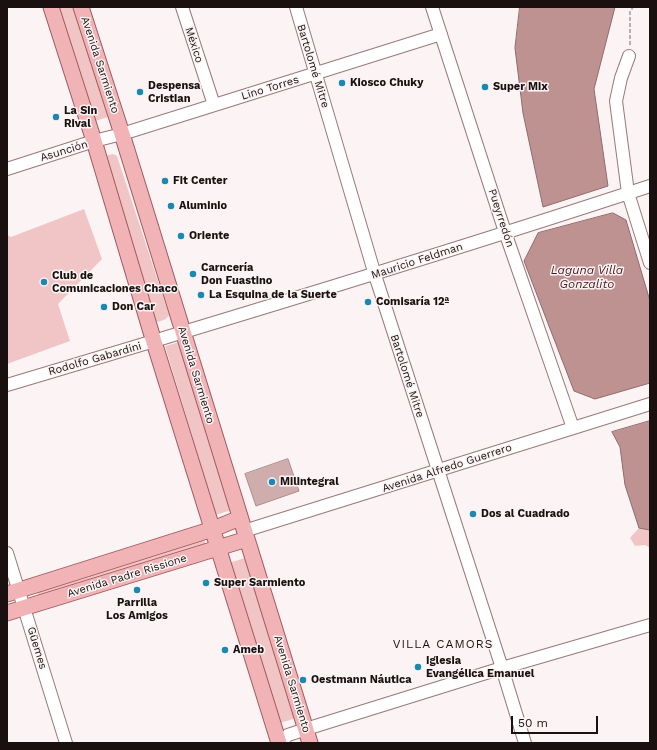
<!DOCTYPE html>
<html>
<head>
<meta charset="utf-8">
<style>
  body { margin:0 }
  #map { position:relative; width:657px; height:750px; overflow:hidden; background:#fcf4f4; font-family:"Work Sans",sans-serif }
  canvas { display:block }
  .frame { position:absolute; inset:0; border:8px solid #1b1010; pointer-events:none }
  .scale { position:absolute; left:511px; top:716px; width:87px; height:18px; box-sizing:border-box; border:2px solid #1b1010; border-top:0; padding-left:5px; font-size:12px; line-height:14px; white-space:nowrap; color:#1b1010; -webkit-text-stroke:3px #fcf4f4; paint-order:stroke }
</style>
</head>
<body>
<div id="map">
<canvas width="657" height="750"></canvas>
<div class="frame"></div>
<div class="scale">50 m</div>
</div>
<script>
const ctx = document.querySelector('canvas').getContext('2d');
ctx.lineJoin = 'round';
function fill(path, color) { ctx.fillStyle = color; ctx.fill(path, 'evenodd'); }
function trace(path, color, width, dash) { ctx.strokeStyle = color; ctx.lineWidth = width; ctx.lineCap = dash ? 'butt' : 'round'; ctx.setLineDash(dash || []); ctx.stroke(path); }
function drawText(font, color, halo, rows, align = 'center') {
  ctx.font = font + ' "Work Sans",sans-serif'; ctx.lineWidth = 3; ctx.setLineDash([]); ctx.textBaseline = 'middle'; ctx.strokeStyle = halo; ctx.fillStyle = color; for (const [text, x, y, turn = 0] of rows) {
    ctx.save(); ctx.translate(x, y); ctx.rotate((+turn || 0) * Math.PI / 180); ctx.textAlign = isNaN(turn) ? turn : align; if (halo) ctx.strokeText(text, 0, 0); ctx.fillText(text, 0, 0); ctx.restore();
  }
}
fill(new Path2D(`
  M 58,7 L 75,7 L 108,117 L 92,122 Z
  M 113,154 L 117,156 L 169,315 L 166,319 L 158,322 L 154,319 L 105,156 Z
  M 84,209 L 102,259 L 58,304 L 70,341 L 7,364 L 7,235 L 11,237 Z
  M 180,342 L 231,510 L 216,515 L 165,346 Z
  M 639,528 L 650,530 L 650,548 L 645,545 L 635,546 L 630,538 Z
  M 203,537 L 206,546 L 39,598 L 36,589 Z
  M 245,558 L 296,718 L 280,723 L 229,563 Z`), '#f1c5c5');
const water = new Path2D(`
  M 520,7 L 615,7 L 594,89 L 608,186 L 543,207 L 523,113 L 515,48 Z
  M 613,213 L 626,220 L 650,301 L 650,383 L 595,399 L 574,391 L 524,261 L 538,233 Z
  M 650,421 L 650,530 L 639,528 L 625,485 L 620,447 L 612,432 Z`);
fill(water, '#bf9292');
trace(water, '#8e6b6b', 1);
const building = new Path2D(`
  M 288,459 L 299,491 L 256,506 L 245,474 Z`);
fill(building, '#cfadad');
trace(building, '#ab8b8b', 1);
const minor = new Path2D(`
  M 182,7 L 214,105
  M 296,7 L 375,275 L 502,668 L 525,743
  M 432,7 L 505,232 L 573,428
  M 629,56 L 621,78 L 616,101 L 628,193 L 650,263
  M 7,169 L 94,141 L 122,134 L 441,34
  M 7,385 C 222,321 437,256 650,186
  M 244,531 L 650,404
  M 7,553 L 66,743
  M 280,743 L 288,735 L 306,729 L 502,668 L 650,625`);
const major = new Path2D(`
  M 51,7 L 94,141 L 154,342 L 279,743
  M 81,7 L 122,134 L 310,743
  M 7,594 L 213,529 L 240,518
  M 7,613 L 247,539`);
trace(minor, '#997979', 14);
trace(major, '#a0595c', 17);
trace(new Path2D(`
  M 630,45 L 630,12 L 633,7`), '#b8b0b0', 2, [4, 2]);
trace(minor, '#fff', 12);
trace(major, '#f1b3b6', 15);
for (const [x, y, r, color] of [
  [342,83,4,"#1a88af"],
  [485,87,4,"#1a88af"],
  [140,92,4,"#1a88af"],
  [56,117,4,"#1a88af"],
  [165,181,4,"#1a88af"],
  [171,206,4,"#1a88af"],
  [181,236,4,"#1a88af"],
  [193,274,4,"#1a88af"],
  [44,282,4,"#1a88af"],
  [201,295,4,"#1a88af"],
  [368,302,4,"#1a88af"],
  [104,307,4,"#1a88af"],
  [272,482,4,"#1a88af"],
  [473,514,4,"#1a88af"],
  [206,583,4,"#1a88af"],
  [137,590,4,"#1a88af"],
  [225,650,4,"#1a88af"],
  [418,667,4,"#1a88af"],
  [303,680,4,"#1a88af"]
]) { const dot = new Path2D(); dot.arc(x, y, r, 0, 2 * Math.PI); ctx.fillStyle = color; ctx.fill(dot); trace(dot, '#fcf4f4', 1.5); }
drawText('11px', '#1b1010', '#fcf4f4', [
  ["México",194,45,72],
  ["Avenida Sarmiento",100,65,72],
  ["Bartolomé Mitre",313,66,73],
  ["Lino Torres",270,88,-17],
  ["Asunción",64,151,-17],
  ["Pueyrredón",501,218,72],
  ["Mauricio Feldman",417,261,-18],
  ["Rodolfo Gabardini",95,359,-16],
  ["Avenida Sarmiento",196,375,73],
  ["Bartolomé Mitre",407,376,72],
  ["Avenida Alfredo Guerrero",447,468,-18],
  ["Avenida Padre Rissione",127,576,-17],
  ["Güemes",37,648,73],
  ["Avenida Sarmiento",292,684,73]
]);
drawText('bold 11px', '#1b1010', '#fcf4f4', [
  ["Kiosco Chuky",350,83],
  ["Despensa",148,86],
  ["Cristian",148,99],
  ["Super Mix",493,87],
  ["La Sin",64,111],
  ["Rival",64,124],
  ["Fit Center",173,181],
  ["Aluminio",179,206],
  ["Oriente",189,236],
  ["Carncería",201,268],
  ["Don Fuastino",201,281],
  ["Club de",52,276],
  ["Comunicaciones Chaco",52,289],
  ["La Esquina de la Suerte",209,295],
  ["Comisaría 12ª",376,302],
  ["Don Car",112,307],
  ["Milintegral",280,482],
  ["Dos al Cuadrado",481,514],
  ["Super Sarmiento",214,583],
  ["Parrilla",137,603,"center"],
  ["Los Amigos",137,616,"center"],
  ["Ameb",233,650],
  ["Iglesia",426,661],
  ["Evangélica Emanuel",426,674],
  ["Oestmann Náutica",311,680]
], 'left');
drawText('italic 12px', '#4d141b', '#fcf4f4', [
  ["Laguna Villa",587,270],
  ["Gonzalito",587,284]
]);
ctx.letterSpacing = '1px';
drawText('12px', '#1b1010', '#fcf4f4', [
  ["VILLA CAMORS",443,644]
]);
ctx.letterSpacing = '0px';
</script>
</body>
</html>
